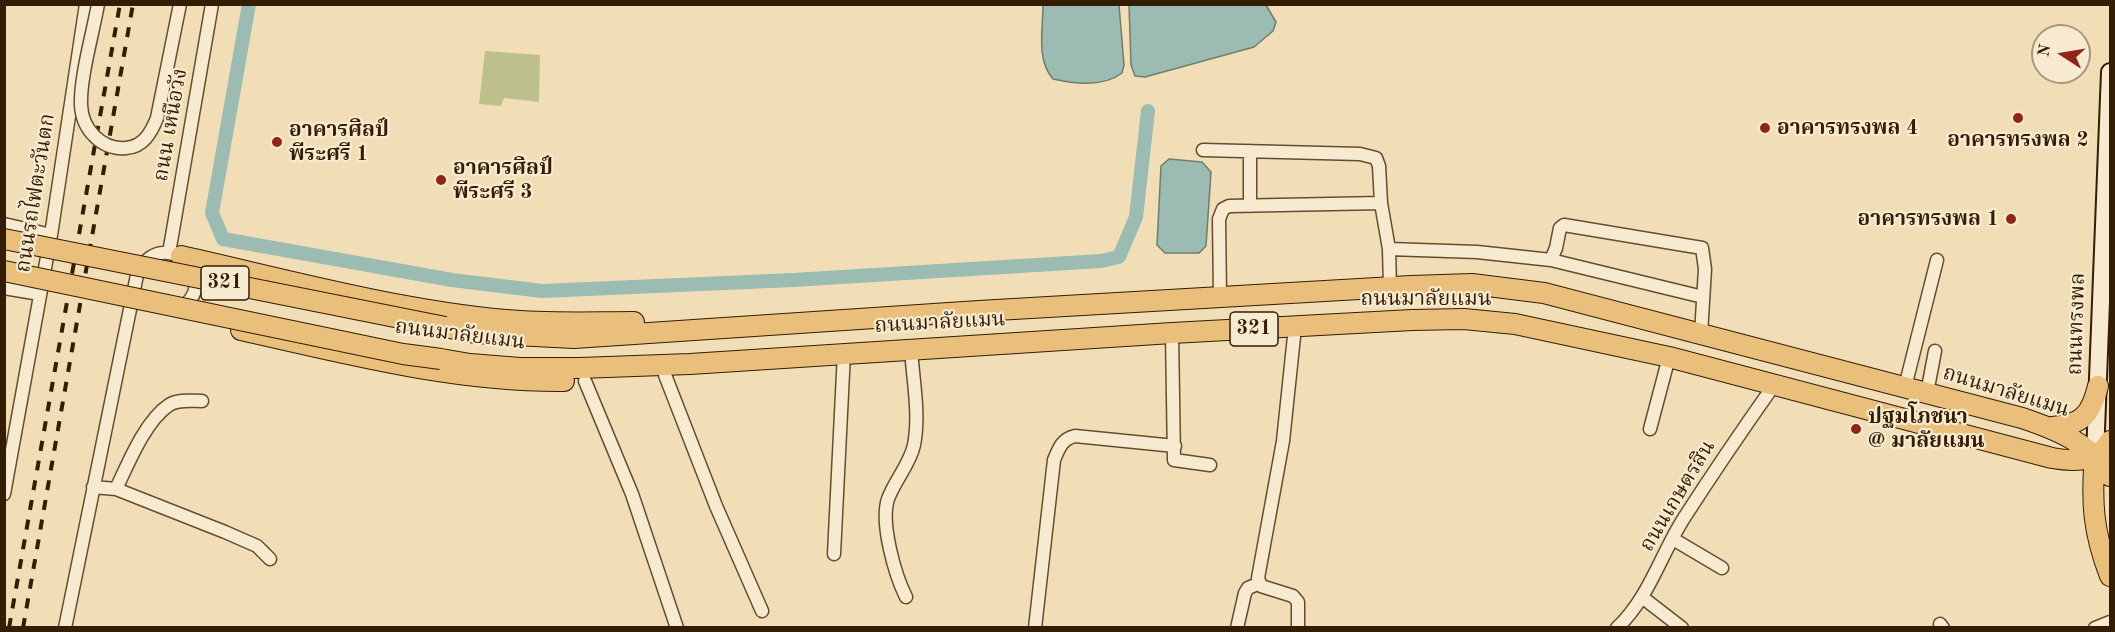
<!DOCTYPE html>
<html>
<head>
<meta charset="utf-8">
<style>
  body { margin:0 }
  #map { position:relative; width:2115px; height:632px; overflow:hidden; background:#f2deb6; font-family:"Old Standard TT",serif }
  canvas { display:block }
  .frame { position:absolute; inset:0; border:6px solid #331d04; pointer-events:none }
  .north { position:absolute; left:2031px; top:24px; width:60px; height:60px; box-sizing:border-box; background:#f7ead0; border:2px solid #a9987e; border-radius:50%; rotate:282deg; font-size:16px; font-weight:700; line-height:24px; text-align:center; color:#331d04 }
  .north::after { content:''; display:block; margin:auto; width:21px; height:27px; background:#8f2418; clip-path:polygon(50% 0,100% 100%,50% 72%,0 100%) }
</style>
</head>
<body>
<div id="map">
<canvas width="2115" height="632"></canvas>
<div class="frame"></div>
<div class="north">N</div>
</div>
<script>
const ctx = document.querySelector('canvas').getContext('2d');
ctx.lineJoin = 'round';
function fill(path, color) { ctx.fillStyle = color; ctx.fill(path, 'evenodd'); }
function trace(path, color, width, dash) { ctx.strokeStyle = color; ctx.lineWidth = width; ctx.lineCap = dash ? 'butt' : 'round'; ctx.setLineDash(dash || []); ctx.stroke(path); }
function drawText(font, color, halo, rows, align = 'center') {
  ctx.font = font + ' "Old Standard TT","Noto Serif Thai",serif'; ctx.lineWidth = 4.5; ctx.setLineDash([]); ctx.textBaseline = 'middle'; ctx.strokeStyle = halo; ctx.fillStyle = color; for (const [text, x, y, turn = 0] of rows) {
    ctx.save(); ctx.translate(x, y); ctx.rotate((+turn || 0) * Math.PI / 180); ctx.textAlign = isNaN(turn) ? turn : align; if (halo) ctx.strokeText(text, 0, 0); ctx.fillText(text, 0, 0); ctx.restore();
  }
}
fill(new Path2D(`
  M 485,51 L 540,55 L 539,102 L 504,98 L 501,106 L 479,104 Z`), '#bec08c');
const water = new Path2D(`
  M 1043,5 L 1119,5 L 1124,65 L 1122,73 C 1104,87 1075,84 1053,79 C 1036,60 1043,29 1043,5 Z
  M 1129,5 L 1266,5 L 1276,22 L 1273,31 L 1254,47 L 1145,77 L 1135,76 L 1131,65 Z
  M 1169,159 L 1202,162 L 1211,172 L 1206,246 L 1199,253 L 1165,253 L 1157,245 L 1161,166 Z`);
fill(water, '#9cbbb3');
trace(water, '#727c6d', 1.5);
trace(new Path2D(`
  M 249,4 L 212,213 L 223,239 L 452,280 L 542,291 L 793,280 L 1101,261 L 1119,257 L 1136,217 L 1148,111`), '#9cbbb3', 14);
const minor = new Path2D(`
  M 1203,150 L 1360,154 L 1376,158 L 1379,166 L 1381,203 L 1389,249 L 1477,252 L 1551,260 L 1556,248 L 1560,228 L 1564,225 L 1702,248 L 1705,269 L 1701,334
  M 1250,151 L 1250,206
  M 4,224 L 51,235
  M 1389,249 L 1390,287
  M 169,253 L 212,4
  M 1551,260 L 1703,297
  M 4,288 L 40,294
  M 1220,297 L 1219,219 L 1223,209 L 1229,206 L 1381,203
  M 1295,327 L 1283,441 L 1258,578 L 1261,586 L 1293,596 L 1298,602 L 1298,628
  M 1172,333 L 1174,460 L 1210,465
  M 665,375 L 716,506 L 762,611
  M 585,381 L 632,494 L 677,628
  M 1905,387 L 1937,260
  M 1927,393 L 1935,351
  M 1650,429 L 1669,357
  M 93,487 L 116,489 L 225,532 L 257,546 L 270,559
  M 116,489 C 128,464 145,421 169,405 C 178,399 191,401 202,401
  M 4,494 L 51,235 L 86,4
  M 1673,539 L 1722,568
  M 834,554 L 844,353
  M 906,597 C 895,575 880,523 888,499 C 895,480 910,464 914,445 C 920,414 913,381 911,349
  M 1642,597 L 1682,628
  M 1940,624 L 1943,628
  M 65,628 L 137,275 C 162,220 227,281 178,310
  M 1035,628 L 1054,460 C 1059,448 1062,439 1075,436 L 1175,446
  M 1237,628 L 1245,593 L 1248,588 L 1260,583
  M 1617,628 C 1649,598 1661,554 1684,518 C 1713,473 1743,429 1774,385
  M 2095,628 L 2110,622`);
const secondary = new Path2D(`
  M 2095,455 L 2110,72`);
const trunk = new Path2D(`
  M 181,256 C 288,280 396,310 506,320 C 549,324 591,322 634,322
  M 445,327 L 475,333 L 574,338 L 979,311 L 1411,286 L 1472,284 L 1544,293 L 2022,418 C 2058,430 2090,443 2110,476
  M 241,330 C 348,354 454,382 564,381
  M 441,359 L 470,364 L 520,368 L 580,368 L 690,364 L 1172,333 L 1412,320 L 1464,319 L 1515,324 L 1669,357 L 2052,458 C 2075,462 2097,462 2110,441
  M 2052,427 C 2082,425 2091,415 2098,386
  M 2095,455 C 2091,502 2093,532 2110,576`);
trace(minor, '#634d30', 15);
trace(secondary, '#331d04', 20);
trace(trunk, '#331d04', 22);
trace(minor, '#f7ead0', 12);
trace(secondary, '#f7ead0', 16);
trace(trunk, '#e9bf7b', 20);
trace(new Path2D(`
  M 9,628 L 120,4
  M 23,628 L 133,4`), '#331d04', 4, [10, 10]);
const minorBridge = new Path2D(`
  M 98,4 C 93,33 80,77 81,105 C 82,129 101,150 126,148 C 143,147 151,133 157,118 L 180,4`);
const trunkBridge = new Path2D(`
  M 4,239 L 445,327
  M 4,271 L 403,354 L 441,359`);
trace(minorBridge, '#634d30', 15, []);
trace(trunkBridge, '#331d04', 22, []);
trace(minorBridge, '#f7ead0', 12);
trace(trunkBridge, '#e9bf7b', 20);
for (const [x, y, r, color] of [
  [2018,118,6,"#8f2418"],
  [1765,128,6,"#8f2418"],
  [277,142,6,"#8f2418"],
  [441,180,6,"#8f2418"],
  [2011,219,6,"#8f2418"],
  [1856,429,6,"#8f2418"]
]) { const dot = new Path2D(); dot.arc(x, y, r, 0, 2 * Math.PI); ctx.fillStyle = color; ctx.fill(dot); trace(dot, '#f7ead0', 2); }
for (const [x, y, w] of [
  [225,283,48],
  [1254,329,48]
]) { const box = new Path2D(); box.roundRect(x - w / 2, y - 17, w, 34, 4.5); ctx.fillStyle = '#f7ead0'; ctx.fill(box); trace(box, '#331d04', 1.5); }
drawText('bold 20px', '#331d04', null, [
  ["321",225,283],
  ["321",1254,329]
]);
drawText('21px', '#331d04', '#f7ead0', [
  ["ถนน เหนือวัง",171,125,-80],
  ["ถนนรถไฟตะวันตก",36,193,-81],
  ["ถนนมาลัยแมน",1426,299],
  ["ถนนมาลัยแมน",940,323,-3],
  ["ถนนทรงพล",2077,324,-88],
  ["ถนนมาลัยแมน",460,335,7],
  ["ถนนมาลัยแมน",2006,392,17],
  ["ถนนเกษตรสิน",1678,496,-59]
]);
drawText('bold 21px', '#331d04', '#f7ead0', [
  ["อาคารทรงพล 4",1777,128],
  ["อาคารศิลป์",289,130],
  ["พีระศรี 1",289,154],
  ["อาคารทรงพล 2",2018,140,"center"],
  ["อาคารศิลป์",453,168],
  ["พีระศรี 3",453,192],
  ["อาคารทรงพล 1",1999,219,"right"],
  ["ปฐมโภชนา",1868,417],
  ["@ มาลัยแมน",1868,441]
], 'left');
</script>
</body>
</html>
